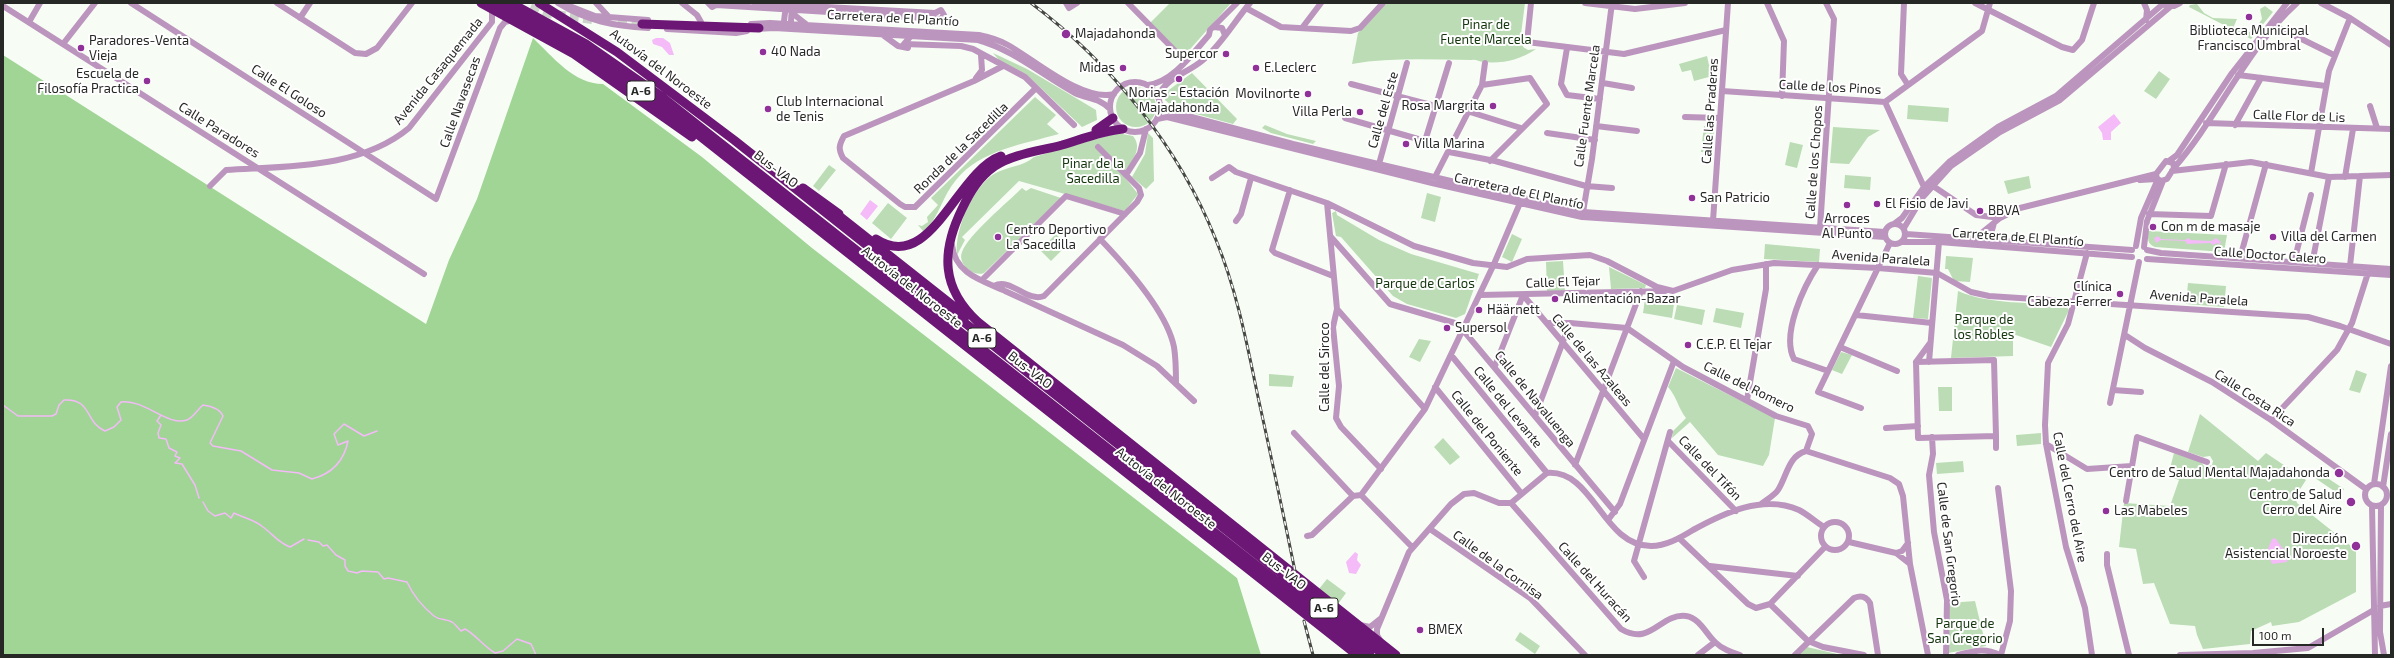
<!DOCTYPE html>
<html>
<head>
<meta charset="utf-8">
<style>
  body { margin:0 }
  #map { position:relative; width:2394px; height:658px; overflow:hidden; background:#f7fdf5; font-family:"Exo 2",sans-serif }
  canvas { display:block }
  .frame { position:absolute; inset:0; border:4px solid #262825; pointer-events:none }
  .scale { position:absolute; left:2252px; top:628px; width:72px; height:18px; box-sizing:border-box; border:2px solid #262825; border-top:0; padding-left:5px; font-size:12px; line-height:14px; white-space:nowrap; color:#262825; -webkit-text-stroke:3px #fff; paint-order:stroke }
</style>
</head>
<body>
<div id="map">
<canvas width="2394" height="658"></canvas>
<div class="frame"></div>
<div class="scale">100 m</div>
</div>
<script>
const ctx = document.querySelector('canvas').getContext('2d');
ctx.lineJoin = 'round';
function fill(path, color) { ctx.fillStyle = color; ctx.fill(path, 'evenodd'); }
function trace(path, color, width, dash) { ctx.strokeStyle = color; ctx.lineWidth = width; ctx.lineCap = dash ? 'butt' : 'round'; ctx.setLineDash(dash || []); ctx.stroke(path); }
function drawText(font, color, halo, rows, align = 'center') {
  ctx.font = font + ' "Exo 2",sans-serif'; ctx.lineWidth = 4; ctx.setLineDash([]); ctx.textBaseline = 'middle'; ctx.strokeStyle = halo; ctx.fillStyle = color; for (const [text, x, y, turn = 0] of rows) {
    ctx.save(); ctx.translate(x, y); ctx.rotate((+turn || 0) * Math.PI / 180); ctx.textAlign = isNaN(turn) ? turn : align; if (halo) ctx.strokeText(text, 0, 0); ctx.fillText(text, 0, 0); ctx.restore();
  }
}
fill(new Path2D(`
  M 1170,3 L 1231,3 L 1184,56 L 1150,23 Z
  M 1389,3 L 1525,3 L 1521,34 L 1524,38 L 1523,47 L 1528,50 L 1536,49 C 1520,60 1502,64 1483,62 C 1479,62 1476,59 1472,60 C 1432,60 1392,57 1352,64 L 1358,33 L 1384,5 Z
  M 2197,4 L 2204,13 L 2213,18 L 2237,19 L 2234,26 L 2235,29 L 2250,32 L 2252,27 L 2256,28 L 2262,19 L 2260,9 L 2265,6 L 2273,12 L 2251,39 L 2189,7 L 2190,5 Z
  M 993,53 L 1027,69 L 1096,110 L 1097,120 L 1082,127 L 1027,75 L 999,60 Z
  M 1707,56 L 1709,65 L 1714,64 L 1716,75 L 1694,81 L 1691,70 L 1682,72 L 1679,64 Z
  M 2159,71 L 2170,79 L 2156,99 L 2144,91 Z
  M 1192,73 L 1237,119 L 1233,124 L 1174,108 L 1165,100 L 1166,92 Z
  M1116 107a20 20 0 1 1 40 0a20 20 0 1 1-40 0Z
  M 1035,97 L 1056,115 L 1047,124 L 1059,134 C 1024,144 980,150 956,180 C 943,195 939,217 924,232 L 918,225 L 922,226 L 928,222 L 927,217 L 938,205 L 931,198 Z
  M 1908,105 L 1949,108 L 1948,122 L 1907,119 Z
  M 1265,125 L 1287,134 L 1316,141 L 1313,144 L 1271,133 L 1262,128 Z
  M 1704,126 L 1714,127 L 1713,152 L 1701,152 Z
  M 1833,127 L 1880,130 L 1868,137 L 1849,164 L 1830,163 Z
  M 1117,133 L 1133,136 C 1144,149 1130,163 1123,175 L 1138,194 L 1125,211 L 1019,181 L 962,237 L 965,240 L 957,255 C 954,230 973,187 994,174 C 1007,166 1023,167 1034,157 Z
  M 1148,133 L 1153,138 L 1154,181 L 1146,189 L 1132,177 L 1145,154 Z
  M 1790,142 L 1803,145 L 1797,168 L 1785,165 Z
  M 829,165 L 836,170 L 819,191 L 813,186 Z
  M 1845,175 L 1871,177 L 1870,190 L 1844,188 Z
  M 2029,176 L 2031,188 L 2008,194 L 2004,181 Z
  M 1022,188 L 1026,191 L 1031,188 L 1061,198 L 984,273 C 979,275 974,273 970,271 C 964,267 959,259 962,252 C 968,235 1008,202 1022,188 Z
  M 1427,193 L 1441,197 L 1435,222 L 1421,218 Z
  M 888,203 L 907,218 L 891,239 L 872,223 Z
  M 1336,211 L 1337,215 L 1379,240 L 1411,254 L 1479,274 L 1465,314 L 1456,318 L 1407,304 L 1393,296 L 1341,237 L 1336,236 L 1332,213 Z
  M 2148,231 L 2227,235 L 2224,252 L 2155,247 C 2147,244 2148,239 2148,231 Z
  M 1056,234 L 1067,245 L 1051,261 L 1040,250 Z
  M 1512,234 L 1522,239 L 1512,262 L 1502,257 Z
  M 1765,244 L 1820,249 L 1819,262 L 1764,259 Z
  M 1946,256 L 1973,258 L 1970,282 L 1954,281 L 1948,269 L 1945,269 Z
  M 1563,261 L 1565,291 L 1547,292 L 1546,262 Z
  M 1609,267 L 1646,285 L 1645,288 L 1611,289 Z
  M 1918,276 L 1932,278 L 1928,319 L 1913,318 Z
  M 2188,283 L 2226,286 L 2224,307 L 2186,304 Z
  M 1958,291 C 1990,305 2031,302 2065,305 L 2069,310 L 2051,347 L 2013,334 L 2013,356 L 1951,358 Z
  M 1645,299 L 1674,304 L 1672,318 L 1643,313 Z
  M 1677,305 L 1705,310 L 1702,325 L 1674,319 Z
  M 1716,308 L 1744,313 L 1741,328 L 1713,322 Z
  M 1419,339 L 1431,341 L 1420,362 L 1409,357 Z
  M 1841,352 L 1852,355 L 1842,374 L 1832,370 Z
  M 1676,368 L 1775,418 L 1769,455 L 1763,466 L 1718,455 L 1690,422 L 1672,438 L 1673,431 L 1686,418 C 1678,408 1677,397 1668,387 Z
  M 2356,370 L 2367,374 L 2360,393 L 2349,390 Z
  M 1269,374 L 1294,376 L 1292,387 L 1269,386 Z
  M 1938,387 L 1952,387 L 1952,411 L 1939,411 Z
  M 2200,414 L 2258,461 L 2266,453 L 2306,480 L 2295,497 L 2297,503 L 2356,550 L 2356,592 L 2299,622 L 2272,626 L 2271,622 L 2251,631 L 2250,644 L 2203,649 L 2197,635 L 2195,626 L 2170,624 L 2154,583 L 2143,584 L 2136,549 L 2119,547 L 2124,503 L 2170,506 L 2179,480 L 2168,476 L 2174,453 L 2201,462 L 2205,467 L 2212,465 L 2213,461 L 2210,456 L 2203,457 L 2188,452 Z
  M 2041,433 L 2041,444 L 2017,446 L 2016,435 Z
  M 1443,438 L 1460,457 L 1450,465 L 1434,447 Z
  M 1963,461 L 1964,472 L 1937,474 L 1936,463 Z
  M 2317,471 L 2344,489 L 2340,495 L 2315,478 Z
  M 1327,579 L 1346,593 L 1338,604 L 1319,589 Z
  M 1975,601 L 1986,646 L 1948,653 L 1949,603 Z
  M 1520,632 L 1540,646 L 1535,654 L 1515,640 Z
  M 1807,647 L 1841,655 L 1799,655 Z`), '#bbdcb5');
fill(new Path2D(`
  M 533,38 C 553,57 574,84 603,84 L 702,157 L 812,248 L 1237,578 L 1261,655 L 3,655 L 3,55 L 426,324 L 449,260 L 477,199 Z`), '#a0d596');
fill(new Path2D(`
  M 656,38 L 663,38 L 670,43 L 674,55 L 669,55 L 662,47 L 653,44 L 652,40 Z
  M 2114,114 L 2121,123 L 2111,132 L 2111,140 L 2103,140 L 2102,133 L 2098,127 Z
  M 870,200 L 878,206 L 867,220 L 860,214 Z
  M 2158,236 L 2161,239 L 2185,240 L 2188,238 L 2191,240 L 2211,241 L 2216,238 L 2221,242 L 2220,245 L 2218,243 L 2212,245 L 2211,243 L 2187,244 L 2185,241 L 2161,240 L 2156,243 L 2154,238 Z
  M 2275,538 L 2288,555 L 2287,562 L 2272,564 L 2267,551 L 2272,539 Z
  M 1355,552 L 1358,554 L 1357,560 L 1361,565 L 1356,574 L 1349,573 L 1346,562 Z`), '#f4bbf8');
trace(new Path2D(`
  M 3,405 L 18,416 L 52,416 L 56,414 L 59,405 L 64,400 C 92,398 85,423 105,431 L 114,427 L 121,420 L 117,407 L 121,402 C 145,399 168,427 187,420 C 193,418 198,409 203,405 C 210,406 220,409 223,416 L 210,443 L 213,446 L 241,451 L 272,470 L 299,473 L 312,479 C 331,474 344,461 348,441 L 338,445 L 334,434 L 344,424 L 364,436 L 377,431
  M 161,415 L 157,421 L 161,425 L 158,433 L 159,438 L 166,439 L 169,448 L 177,452 L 175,456 L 180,458 L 175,463 L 182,464 L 195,485 L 199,498
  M 203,502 L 208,511 L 215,516 L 225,513 L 231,518 L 234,513 C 244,518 255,520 263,527 C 273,534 277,542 290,547 L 304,539
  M 308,540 L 319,542 L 323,546 L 327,545 L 336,555 L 345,560 L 345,566 L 348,571 L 357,573 L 362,571 L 378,572 L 384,579 L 388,578 L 407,582 C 413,595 423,607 434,616 C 439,620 446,619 452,622 C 455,624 458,628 461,631 L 465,629 C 475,634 483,646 495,653 L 503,651 L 517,639 L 531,644 L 536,655`), '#f4bbf8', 1.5);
trace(new Path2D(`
  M 531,6 L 551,14 L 596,20
  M 618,23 L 642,24`), '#cdd2cb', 9, [9, 4.5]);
trace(new Path2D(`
  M 131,3 L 436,199 L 500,28 L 505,22 L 512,20
  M 277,3 L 355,53 L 366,54 L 377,48 L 412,3
  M 558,3 C 587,21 614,26 648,28
  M 596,3 L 609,17
  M 682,3 L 697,15 L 701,22
  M 708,3 L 712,7 L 716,5 L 941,19 L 944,15 L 941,10 L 935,13 L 755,3
  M 1066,3 L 1069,8 L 1077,3
  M 1128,3 L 1185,61
  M 1531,3 L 1527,42 L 1624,54 L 1726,30
  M 1585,3 L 1635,9 L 1685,3
  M 1767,3 L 1784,41 L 1782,96
  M 1904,3 L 1901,74 L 1908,85
  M 1975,3 L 2062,47 L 2073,50 L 2082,40 L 2094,3
  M 2144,3 L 2147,10 L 2146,20
  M 2321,3 L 2350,18 L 2391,45
  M 567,5 L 595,16 L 648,20
  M 786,5 L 784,21 L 786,27
  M 3,6 L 424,274
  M 2166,6 L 2174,6 L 2180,3
  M 1246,8 L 1281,27 L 1351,31 L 1360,28 L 1383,3
  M 792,13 L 806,24
  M 300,18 L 310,3
  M 29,22 L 40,3
  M 751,24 L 770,23 L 979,35 C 989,37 999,40 1008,45 C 1035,60 1082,102 1114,94
  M 789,26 L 791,21 L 792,6
  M 2275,26 L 2334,55
  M 1214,27 L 1222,28 L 1225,35
  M 1302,28 L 1321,3
  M 667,29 L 736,33 L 747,31
  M 756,29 L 774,28 L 978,40 C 1014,50 1042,75 1075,93 C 1087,99 1100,98 1110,109
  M 883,35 L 898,46 L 908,48
  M 911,36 L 904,44 L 961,46 L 973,49 L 1025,77 L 1074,125
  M 63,44 L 95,3
  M 1567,48 L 1561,84 L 1567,95 L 1600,99
  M 1003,66 L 974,81 L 844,136 C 839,145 838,149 843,158 L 900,204 L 905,207 L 915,207 L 1035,89
  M 2238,75 L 2326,86
  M 976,78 L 982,70 L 981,55
  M1110 107a25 25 0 1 1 50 0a25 25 0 1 1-50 0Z
  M 1603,83 L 1632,88
  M 1351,84 L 1435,106
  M 1148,85 C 1173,82 1193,53 1209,35 L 1210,30 L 1237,3
  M 1482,85 L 1530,78 L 1547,104 L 1490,161
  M 1722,91 L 1885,102 L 1982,31 L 1990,3
  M 1158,96 C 1167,77 1188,73 1203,60 C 1222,44 1234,22 1250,3
  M 1885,102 L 1924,187
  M 1160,104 L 1169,111 L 1293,144 L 1583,212 L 1885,232
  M 2370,106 L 2377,128
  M 1470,112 L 1521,128
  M 1685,117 L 1720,118
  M 1345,118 L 1425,141 L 1449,63
  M 1157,119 L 1167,117 L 1432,183 L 1582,217 L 1885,237
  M 2206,123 L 2391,129
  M 2235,125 L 2261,78
  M 1596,126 L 1637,131
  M 1547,133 L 1595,140
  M 1449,152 L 1495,161 L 1586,186 L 1612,188
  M 2166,161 L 2173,163 L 2174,168 L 2167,179 L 2161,181 L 2157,179 L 2156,174 Z
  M 2169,161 L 2177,155 L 2232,73 L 2287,3
  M 1379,164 L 1407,63
  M 2174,168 C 2219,116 2246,49 2297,3
  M 2172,171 L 2251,162 L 2329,177 L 2391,175
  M 2311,173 L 2329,71 L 2350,18
  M 1126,175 L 1140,153 L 1146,129
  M 1435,177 L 1482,85 L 1485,63
  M 2345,177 L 2353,129
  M 1212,178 L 1229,167 L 1236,172 L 1327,203 L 1414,246 L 1473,263 L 1507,267 L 1527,259 L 1590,255 L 1607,261 L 1657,287 L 1673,291 L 1732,270 L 1774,263 L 1878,268 L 1937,273 L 1971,292 L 1989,296 L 2308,317 L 2340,326 L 2391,344
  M 2140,180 L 2157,179
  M 210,186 L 226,170 C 286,166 360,169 409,128 L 492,22 L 492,9
  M 1933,186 L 1976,215 L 2000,218
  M 1290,190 L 1272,250 L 1275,253 L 1333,276
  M 1327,203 L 1337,309
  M 1583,212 L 1592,159 L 1612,3
  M 2149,214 L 2211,216 L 2226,164
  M 1236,221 L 1241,214 L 1251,178
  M 1713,221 L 1728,3
  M 1994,223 L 1991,234 L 1997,241
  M1885 234a10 10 0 1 1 20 0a10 10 0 1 1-20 0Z
  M 1894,224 L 1902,218 L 1924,187 L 1949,162 L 1998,127 L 2056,96 L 2163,4
  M 1820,228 L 1834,19 L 1826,3
  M 1904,228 L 1922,198 L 1951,166 L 2000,132 L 2060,100 L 2170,7
  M 1906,234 L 2132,250
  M 1331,237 L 1390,304 L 1465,326
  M 1100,239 C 1124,264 1167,312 1174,347 C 1176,359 1176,372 1176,384
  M 1974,239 L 2000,218 L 2020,208 L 2156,174
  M 1902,242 L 1939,242 L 2132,257
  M 952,245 C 955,273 980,280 1003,290
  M 2136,246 L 2141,218 L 2158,179
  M 2144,247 L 2147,221 L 2163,181
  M 2147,250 L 2161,253 L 2391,269
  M 2087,253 L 2068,324 L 2048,363 L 2045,425 L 2046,444 L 2066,547 L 2085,608 L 2092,655
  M 2240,258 L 2266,164
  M 2147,259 L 2391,275
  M 2294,262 L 2311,195
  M 2312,264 L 2329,177
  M 1818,265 C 1804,286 1781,334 1794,359 L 1828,371
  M 2350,266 L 2360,176
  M 982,280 L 1066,196 L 1125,214
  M 994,286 C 1011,277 1027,303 1044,296 L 1137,202 L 1141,195 L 1139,188 L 1098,147
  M 1005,291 L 1123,345 L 1157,366 L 1194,401
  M 1480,295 L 1665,291
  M 1856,315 L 1932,323
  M 1547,323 L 1570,323 L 1627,328 L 1683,367 L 1776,416 L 1808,426 L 1812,434 L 1806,451
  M 1463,330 L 1615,512
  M 2125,335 L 2145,348 L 2212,382 L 2271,420 L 2366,489
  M 1840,347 L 1897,371
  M 1451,355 L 1547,473
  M 1994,360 L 1996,436 L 1918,438 L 1916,362 Z
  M 1916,362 L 1930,343
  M 1929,362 L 1939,242
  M 1495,366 L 1523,295 L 1644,439
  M 1435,387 L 1521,493
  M 2113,390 L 2141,392
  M 1747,400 L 1766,289 L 1766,264
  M 2110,403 L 2139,262
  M 1861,408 L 1818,392 L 1890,243
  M 1535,416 L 1570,323
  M 2271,420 L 2337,350 L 2352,323 L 2368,273
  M 1886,428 L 1918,426
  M 1294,433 L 1353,496 L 1361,495 L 1412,547
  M 1996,436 L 1996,448
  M 1932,437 L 1933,454 L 1929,475 L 1934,532 L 1947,600 L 1946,655
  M 1668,441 L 1736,511
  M 2046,444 L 2087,469 L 2132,466
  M 1575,465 L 1641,291
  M 1381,469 L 1341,427 L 1336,418 L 1339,386 L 1333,327 L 1337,309 L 1425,409
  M2365 495a11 11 0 1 1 22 0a11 11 0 1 1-22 0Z
  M 2374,484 L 2391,366
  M 2383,487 L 2391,434
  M 1998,488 L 2011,591 L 2010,621 L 2001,655
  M 1361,495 L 1425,409 L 1494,264 L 1520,203
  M 2126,501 L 2137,437 L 2207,462
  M 1511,503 L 1621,629 C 1651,647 1660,613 1686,616 C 1700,618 1706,634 1715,642 C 1722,649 1731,652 1740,655
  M 1761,504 C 1766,500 1775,495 1778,490 C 1787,476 1788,456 1806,451 L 1890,478 L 1899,484 L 1903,496 L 1910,564
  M 2381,505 L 2380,632 L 2384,655
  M 2372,506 L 2375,655
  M 1608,520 L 1620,504 L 1674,361
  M1821 536a14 14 0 1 1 28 0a14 14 0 1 1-28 0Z
  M 1430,529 L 1530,598 L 1585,655
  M 1307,536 L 1312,535 L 1353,496
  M 1679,538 L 1748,604 L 1756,608 L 1770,604 L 1825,547
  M 1849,542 L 1896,553 L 1910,564 L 1928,655
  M 1896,553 L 1902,551 L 1908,543
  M 2107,554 L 2107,565 L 2129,655
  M 1710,566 L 1798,576
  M 1644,577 L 1634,561 L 1670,432
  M 1770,604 L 1808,641 L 1823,647 L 1864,655
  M 2380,606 L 2391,604
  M 1360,625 L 1370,627 L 1380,619
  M 1380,640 L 1377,635 L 1377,629 L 1409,552 L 1451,504 L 1464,494 L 1474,493 L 1499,503 L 1511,503 L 1547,473 C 1594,469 1602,546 1651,546 C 1666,546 1680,538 1693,530 C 1724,513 1763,494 1799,510 C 1807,514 1816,522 1824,527
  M 1698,655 L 1715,642
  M 1795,655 L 1854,598 C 1861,595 1866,596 1870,603 L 1878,655
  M 1958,655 C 1974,651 1984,647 2000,655
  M 2180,655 L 2253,653 L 2308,648 L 2372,611`), '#bc95be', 6);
trace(new Path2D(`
  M 481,3 L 574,54 L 692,137
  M 494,3 C 552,30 606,66 658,103 L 1357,655
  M 511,3 L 586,44 L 662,97 L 1370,655
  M 539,3 L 617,52 L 734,140 L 1384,655
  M 642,24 L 759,28
  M 1123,129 C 1102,131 1082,139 1062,145 C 1040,151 1013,154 995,166 C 979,177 970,192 962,209 C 941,252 941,288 978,322 L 1396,655
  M 1096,130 L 1113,118
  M 803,188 L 839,214
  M 833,211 L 966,316
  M 876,239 C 931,275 956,172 1001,156`), '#6c1675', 9);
const rail = new Path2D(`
  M 1031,3 C 1111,63 1179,147 1216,240 C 1237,291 1247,344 1258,397 C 1271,455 1283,513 1295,571
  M 1304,621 L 1313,655`);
trace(rail, '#464844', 3);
trace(rail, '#fff', 1.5, [4.5]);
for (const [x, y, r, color] of [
  [2249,17,4,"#903099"],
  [1066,34,5,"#903099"],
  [81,48,4,"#903099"],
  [763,52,4,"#903099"],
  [1226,54,4,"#903099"],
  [1123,68,4,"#903099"],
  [1256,68,4,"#903099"],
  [1179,79,4,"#903099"],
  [147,81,4,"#903099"],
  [1308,94,4,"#903099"],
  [1493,106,4,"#903099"],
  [768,109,4,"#903099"],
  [1360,112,4,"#903099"],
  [1406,144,4,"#903099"],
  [1692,198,4,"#903099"],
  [1877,204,4,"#903099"],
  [1847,205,4,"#903099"],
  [1980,211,4,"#903099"],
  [2153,227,4,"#903099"],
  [998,237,4,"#903099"],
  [2273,237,4,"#903099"],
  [2120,294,4,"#903099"],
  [1555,299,4,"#903099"],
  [1479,310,4,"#903099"],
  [1447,328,4,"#903099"],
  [1688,345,4,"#903099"],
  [2339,473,5,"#903099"],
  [2351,502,5,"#903099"],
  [2106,511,4,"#903099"],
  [2356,546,5,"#903099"],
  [1420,630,4,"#903099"]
]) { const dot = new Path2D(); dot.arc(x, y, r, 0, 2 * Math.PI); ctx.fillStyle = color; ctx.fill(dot); trace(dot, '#fff', 1.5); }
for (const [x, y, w] of [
  [641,91,28],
  [982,338,28],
  [1324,608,28]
]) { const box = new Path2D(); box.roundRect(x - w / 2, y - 10, w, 20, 3); ctx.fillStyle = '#fff'; ctx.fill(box); trace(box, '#262825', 1); }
drawText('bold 12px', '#262825', null, [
  ["A-6",641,91],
  ["A-6",982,338],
  ["A-6",1324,608]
]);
drawText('13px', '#262825', '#fff', [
  ["Carretera de El Plantío",893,18,3],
  ["Autovía del Noroeste",661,69,37],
  ["Avenida Casaquemada",438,71,-51],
  ["Calle de los Pinos",1830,87,3],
  ["Calle El Goloso",289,91,33],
  ["Calle Navasecas",460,102,-70],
  ["Calle Fuente Marcela",1587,106,-82],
  ["Calle del Este",1383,110,-74],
  ["Calle las Praderas",1710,111,-86],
  ["Calle Flor de Lis",2299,116,2],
  ["Calle Paradores",219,130,32],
  ["Ronda de la Sacedilla",961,148,-44],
  ["Calle de los Chopos",1814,162,-86],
  ["Bus-VAO",776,169,38],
  ["Carretera de El Plantío",1519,191,12],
  ["Carretera de El Plantío",2018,237,4],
  ["Calle Doctor Calero",2270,255,4],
  ["Avenida Paralela",1881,258,4],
  ["Calle El Tejar",1563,282,-2],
  ["Autovía del Noroeste",912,287,38],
  ["Avenida Paralela",2199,298,4],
  ["Calle de las Azaleas",1592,360,50],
  ["Calle del Siroco",1325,367,-90],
  ["Bus-VAO",1030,370,38],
  ["Calle del Romero",1749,387,26],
  ["Calle Costa Rica",2255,398,33],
  ["Calle de Navaluenga",1535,399,51],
  ["Calle del Levante",1508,407,51],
  ["Calle del Poniente",1487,433,51],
  ["Calle del Tifón",1710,468,46],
  ["Autovía del Noroeste",1166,488,38],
  ["Calle del Cerro del Aire",2070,497,79],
  ["Calle de San Gregorio",1949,544,83],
  ["Calle de la Cornisa",1498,565,36],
  ["Bus-VAO",1284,571,38],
  ["Calle del Huracán",1595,582,48]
]);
drawText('13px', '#13360c', '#fff', [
  ["Pinar de",1486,25],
  ["Fuente Marcela",1486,40],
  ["Pinar de la",1093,164],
  ["Sacedilla",1093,179],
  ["Parque de Carlos",1425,284],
  ["Parque de",1984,320],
  ["los Robles",1984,335],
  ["Parque de",1965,624],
  ["San Gregorio",1965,639]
]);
drawText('13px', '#262825', '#fff', [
  ["Biblioteca Municipal",2249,31,"center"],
  ["Francisco Umbral",2249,46,"center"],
  ["Majadahonda",1075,34],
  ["Paradores-Venta",89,41],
  ["Vieja",89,56],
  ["40 Nada",771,52],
  ["Supercor",1218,54,"right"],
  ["Midas",1115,68,"right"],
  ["E.Leclerc",1264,68],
  ["Escuela de",139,74,"right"],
  ["Filosofía Practica",139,89,"right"],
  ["Norias - Estación",1179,93,"center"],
  ["Majadahonda",1179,108,"center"],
  ["Movilnorte",1300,94,"right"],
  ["Club Internacional",776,102],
  ["de Tenis",776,117],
  ["Rosa Margrita",1485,106,"right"],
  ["Villa Perla",1352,112,"right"],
  ["Villa Marina",1414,144],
  ["San Patricio",1700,198],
  ["El Fisio de Javi",1885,204],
  ["BBVA",1988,211],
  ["Arroces",1847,219,"center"],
  ["Al Punto",1847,234,"center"],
  ["Con m de masaje",2161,227],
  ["Centro Deportivo",1006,230],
  ["La Sacedilla",1006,245],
  ["Villa del Carmen",2281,237],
  ["Clínica",2112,287,"right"],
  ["Cabeza-Ferrer",2112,302,"right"],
  ["Alimentación-Bazar",1563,299],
  ["Häärnett",1487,310],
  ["Supersol",1455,328],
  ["C.E.P. El Tejar",1696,345],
  ["Centro de Salud Mental Majadahonda",2330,473,"right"],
  ["Centro de Salud",2342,495,"right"],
  ["Cerro del Aire",2342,510,"right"],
  ["Las Mabeles",2114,511],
  ["Dirección",2347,539,"right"],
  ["Asistencial Noroeste",2347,554,"right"],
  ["BMEX",1428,630]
], 'left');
</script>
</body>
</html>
